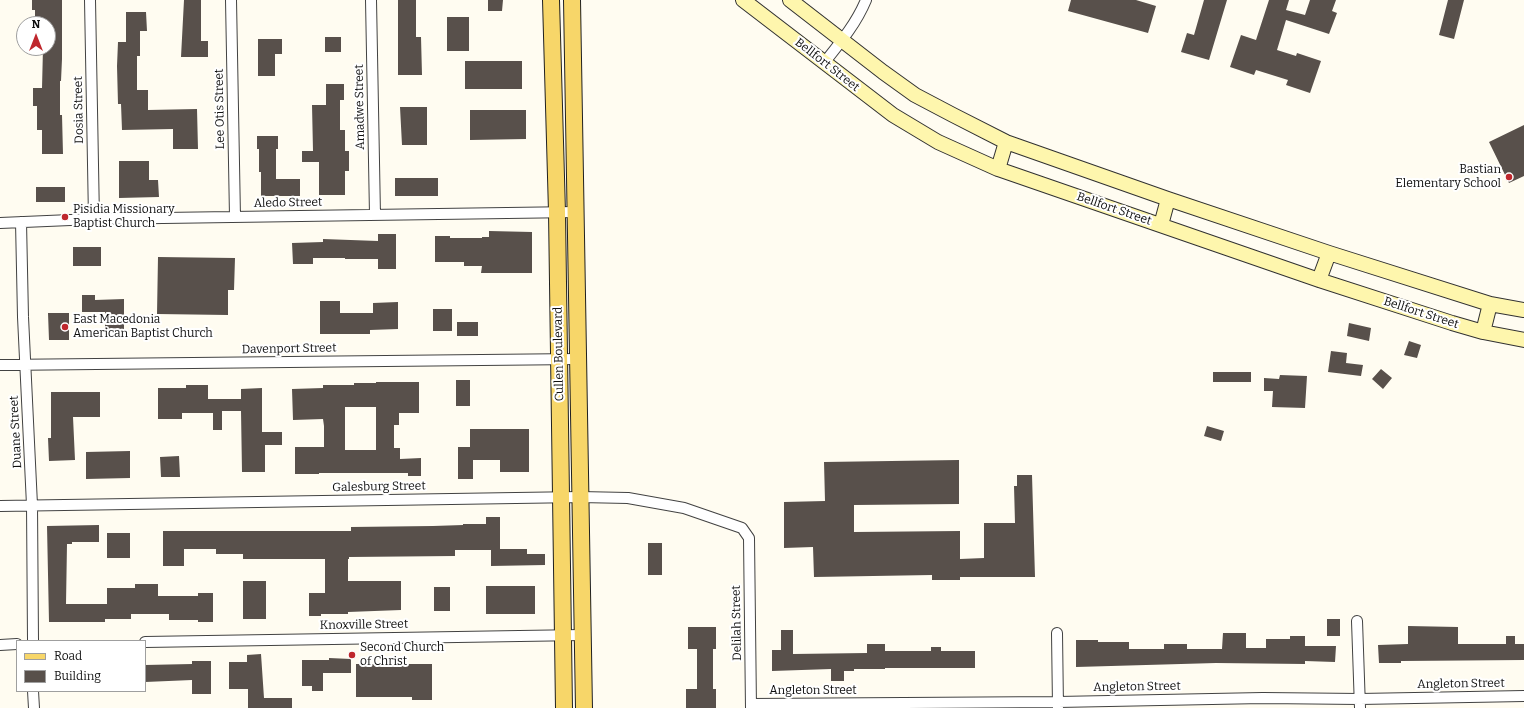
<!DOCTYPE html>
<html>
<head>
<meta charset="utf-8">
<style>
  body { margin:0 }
  #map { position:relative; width:1524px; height:708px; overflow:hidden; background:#fffcf1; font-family:Bitter,serif }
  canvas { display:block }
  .legend { position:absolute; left:16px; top:640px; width:130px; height:52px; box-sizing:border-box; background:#fff; border:1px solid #9f9f9f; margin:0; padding:5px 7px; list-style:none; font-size:12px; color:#0f0f0f }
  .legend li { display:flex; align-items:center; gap:8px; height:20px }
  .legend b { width:20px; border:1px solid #9f9f9f }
  .north { position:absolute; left:16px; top:16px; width:40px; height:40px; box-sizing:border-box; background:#fff; border:1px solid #9f9f9f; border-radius:50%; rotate:0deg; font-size:11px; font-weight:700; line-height:16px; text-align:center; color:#0f0f0f }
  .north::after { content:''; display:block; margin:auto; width:14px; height:18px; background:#bf272d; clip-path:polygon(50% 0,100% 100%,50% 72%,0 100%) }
</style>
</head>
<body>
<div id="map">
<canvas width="1524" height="708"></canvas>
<ul class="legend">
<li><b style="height:5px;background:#f7d669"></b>Road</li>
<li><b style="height:11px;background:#58504b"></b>Building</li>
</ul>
<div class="north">N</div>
</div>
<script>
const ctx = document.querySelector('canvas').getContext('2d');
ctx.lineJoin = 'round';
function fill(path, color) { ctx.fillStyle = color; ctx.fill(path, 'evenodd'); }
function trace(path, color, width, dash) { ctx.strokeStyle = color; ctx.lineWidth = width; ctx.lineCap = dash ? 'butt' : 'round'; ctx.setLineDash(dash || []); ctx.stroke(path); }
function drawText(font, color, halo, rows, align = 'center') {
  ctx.font = font + ' Bitter,serif'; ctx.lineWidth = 4; ctx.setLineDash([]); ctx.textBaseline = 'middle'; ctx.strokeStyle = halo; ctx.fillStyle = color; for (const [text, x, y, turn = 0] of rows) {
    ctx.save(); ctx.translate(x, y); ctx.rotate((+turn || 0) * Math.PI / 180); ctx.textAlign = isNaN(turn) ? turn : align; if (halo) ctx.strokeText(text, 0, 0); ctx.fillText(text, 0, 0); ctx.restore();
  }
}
fill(new Path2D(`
  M 32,0 L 62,0 L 62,59 L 61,81 L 60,81 L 60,115 L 62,115 L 63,154 L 42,154 L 42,130 L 37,130 L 37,106 L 33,106 L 33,88 L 42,88 L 43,48 L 48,48 L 48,24 L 35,24 L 35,10 L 32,10 Z
  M 184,0 L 201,0 L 201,41 L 208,41 L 208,57 L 181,57 Z
  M 398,0 L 416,0 L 416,37 L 421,37 L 422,75 L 398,75 Z
  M 488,0 L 503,0 L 502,11 L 488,11 Z
  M 1071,0 L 1136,0 L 1156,6 L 1148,33 L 1068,11 Z
  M 1204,0 L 1227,0 L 1209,60 L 1181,52 L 1187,33 L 1194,35 Z
  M 1269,0 L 1289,0 L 1286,10 L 1305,15 L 1310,0 L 1336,0 L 1332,11 L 1337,13 L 1329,34 L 1286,20 L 1277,50 L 1296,56 L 1297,53 L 1321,61 L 1310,93 L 1286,85 L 1288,80 L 1256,70 L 1254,75 L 1230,67 L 1241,35 L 1256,40 Z
  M 1448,0 L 1464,0 L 1454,39 L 1439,35 Z
  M 126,12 L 146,12 L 147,31 L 140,31 L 140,56 L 137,56 L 137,90 L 148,90 L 148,110 L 197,109 L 198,149 L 173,149 L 173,129 L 122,130 L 121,104 L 118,104 L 117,66 L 118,42 L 126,42 Z
  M 447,17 L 469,17 L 469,51 L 447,51 Z
  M 325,37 L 341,37 L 341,52 L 325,52 Z
  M 258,39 L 282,39 L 282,54 L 275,54 L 275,76 L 258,76 Z
  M 465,61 L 522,61 L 522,89 L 465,89 Z
  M 326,84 L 344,84 L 344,100 L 340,100 L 340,130 L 345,130 L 345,151 L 349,151 L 349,171 L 345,171 L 345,195 L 319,195 L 319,162 L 302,162 L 302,151 L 313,151 L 312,105 L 326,105 Z
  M 400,107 L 427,107 L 427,145 L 402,145 Z
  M 470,110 L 526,110 L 526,139 L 470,140 Z
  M 1524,125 L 1524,176 L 1509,183 L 1489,142 Z
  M 257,136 L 278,136 L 278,149 L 276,149 L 276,179 L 300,179 L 300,196 L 261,196 L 261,172 L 259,172 L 259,149 L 257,149 Z
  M 119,161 L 149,161 L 149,180 L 158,180 L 159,197 L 119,198 Z
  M 395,178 L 438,178 L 438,196 L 395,196 Z
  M 36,187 L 65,187 L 65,202 L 36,202 Z
  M 489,231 L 532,232 L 532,273 L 481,273 L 482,266 L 464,266 L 464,262 L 435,262 L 435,236 L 450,236 L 450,238 L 482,238 L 482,237 L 489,237 Z
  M 378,234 L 396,234 L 396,269 L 378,269 L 378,259 L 345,259 L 345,258 L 313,258 L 313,264 L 293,264 L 292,243 L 323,242 L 323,239 L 378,241 Z
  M 73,247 L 101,247 L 101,266 L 73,266 Z
  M 158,257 L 235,258 L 234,290 L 228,290 L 228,315 L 157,314 Z
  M 82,295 L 95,295 L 95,300 L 124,299 L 124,333 L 105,334 L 105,312 L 82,312 Z
  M 320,301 L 340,301 L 340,313 L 373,313 L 373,303 L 398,302 L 398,329 L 370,330 L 370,334 L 320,334 Z
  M 433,309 L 452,309 L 452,331 L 433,331 Z
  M 48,313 L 69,313 L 69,340 L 49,340 Z
  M 457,322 L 478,322 L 478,336 L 457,336 Z
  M 1349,323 L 1371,328 L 1369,341 L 1347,336 Z
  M 1409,341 L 1421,345 L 1417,358 L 1404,355 Z
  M 1331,351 L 1347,353 L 1346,363 L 1363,365 L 1361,376 L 1328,372 Z
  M 1381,369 L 1392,378 L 1383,389 L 1372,379 Z
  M 1213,372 L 1251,372 L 1251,382 L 1213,382 Z
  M 1280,375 L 1307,376 L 1305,408 L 1272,407 L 1273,391 L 1264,391 L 1264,378 L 1279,379 Z
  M 456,380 L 470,380 L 470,406 L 456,406 Z
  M 376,382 L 419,382 L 419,413 L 399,413 L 399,425 L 394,425 L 394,448 L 400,448 L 400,459 L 421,458 L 421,476 L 408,476 L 408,473 L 319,473 L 319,474 L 295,474 L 295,447 L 324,447 L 324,426 L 323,419 L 293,420 L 292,389 L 323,388 L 323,385 L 354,385 L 354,383 L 376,383 ZM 345,407 L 376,407 L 376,450 L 345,450 Z
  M 186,385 L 208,385 L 208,399 L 241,399 L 241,389 L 262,388 L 262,432 L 282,432 L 282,445 L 265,445 L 265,472 L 242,472 L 241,411 L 222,411 L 222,430 L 213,430 L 213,413 L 182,413 L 182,419 L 158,419 L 158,388 L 186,388 Z
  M 51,392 L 100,392 L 100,417 L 73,417 L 75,460 L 49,461 L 48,438 L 51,438 Z
  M 1207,426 L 1224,431 L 1221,441 L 1204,436 Z
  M 470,429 L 529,429 L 529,472 L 500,472 L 500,460 L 473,460 L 473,479 L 458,479 L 458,447 L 470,447 Z
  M 130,451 L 130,478 L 86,479 L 86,452 Z
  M 179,456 L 180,477 L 161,477 L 160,457 Z
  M 959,460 L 959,504 L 854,505 L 854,532 L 960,531 L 960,559 L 984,558 L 984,523 L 1015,523 L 1014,486 L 1017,486 L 1017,475 L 1032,475 L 1035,577 L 960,577 L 960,580 L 932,580 L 932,575 L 814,577 L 813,547 L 784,548 L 784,502 L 825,501 L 824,462 Z
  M 486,517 L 500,517 L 500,549 L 527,549 L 527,554 L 545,554 L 545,565 L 491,566 L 491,550 L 455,550 L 455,556 L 349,557 L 349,559 L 348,559 L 348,581 L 401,581 L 401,610 L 348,612 L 348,614 L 321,614 L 321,616 L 309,616 L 309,593 L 325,593 L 325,559 L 243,559 L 243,554 L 216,554 L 216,549 L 184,549 L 184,566 L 163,566 L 163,531 L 351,531 L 351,527 L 433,526 L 463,525 L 463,524 L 486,524 Z
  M 99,525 L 99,542 L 72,542 L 72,544 L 67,544 L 66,604 L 107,604 L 107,588 L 135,588 L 135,584 L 158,584 L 158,596 L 198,596 L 198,593 L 213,593 L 213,622 L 198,622 L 198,620 L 169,620 L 169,614 L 131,614 L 131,619 L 105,619 L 105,622 L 49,622 L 47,526 Z
  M 107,533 L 130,533 L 130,558 L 107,558 Z
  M 648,543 L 662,543 L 662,575 L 648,575 Z
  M 243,581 L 266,581 L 266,619 L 243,619 Z
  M 486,586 L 535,586 L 535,614 L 486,614 Z
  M 434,587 L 450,587 L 450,611 L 434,611 Z
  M 1327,619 L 1340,619 L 1340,636 L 1327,636 Z
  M 1408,626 L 1458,627 L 1458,644 L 1506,644 L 1506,636 L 1515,636 L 1515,644 L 1524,644 L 1524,660 L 1401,661 L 1401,663 L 1379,663 L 1378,645 L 1408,644 Z
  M 688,627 L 716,627 L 716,649 L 713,649 L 713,689 L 716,689 L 716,708 L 686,708 L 686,689 L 697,689 L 697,649 L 688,649 Z
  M 781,630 L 793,630 L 793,654 L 867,653 L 867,644 L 885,644 L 885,651 L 931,651 L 931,647 L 941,647 L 941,651 L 975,651 L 975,668 L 885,668 L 885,669 L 854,669 L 854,671 L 844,671 L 844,681 L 831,681 L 831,669 L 772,671 L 772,650 L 781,650 Z
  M 1223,633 L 1246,633 L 1246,648 L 1266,648 L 1266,639 L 1290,639 L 1290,636 L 1305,636 L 1305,646 L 1336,646 L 1335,662 L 1305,661 L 1305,664 L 1216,663 L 1076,667 L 1076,640 L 1098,640 L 1098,642 L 1129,642 L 1129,649 L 1164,649 L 1164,644 L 1187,644 L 1187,649 L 1222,649 Z
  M 261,654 L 264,698 L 292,698 L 292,708 L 248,708 L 248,689 L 229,689 L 229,662 L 247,662 L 247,655 Z
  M 329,658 L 351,659 L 351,673 L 323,673 L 323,691 L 312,691 L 312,686 L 302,686 L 302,660 L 329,660 Z
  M 192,661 L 211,661 L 211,694 L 192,694 L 192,680 L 145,682 L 145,665 L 192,664 Z
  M 356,664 L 432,664 L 432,700 L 412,700 L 412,697 L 356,697 Z`), '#58504b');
const minor = new Path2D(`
  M 90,0 L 94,219
  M 231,0 L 235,217
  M 371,0 L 375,215
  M 824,63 C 840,43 856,24 866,0
  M 21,222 L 23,317 L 32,505 L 33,641
  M 0,223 L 94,219 L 576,212
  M 0,365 L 578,359
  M 0,506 L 580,497 L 628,498 L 684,508 L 742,528 L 749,538 L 751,708
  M 1357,621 L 1360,708
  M 1057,633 L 1058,707
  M 145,642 L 582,635
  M 0,645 L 17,644
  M 33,691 L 34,708
  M 751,704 L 1058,702 L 1263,698 L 1360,699 L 1524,696`);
const secondary = new Path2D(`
  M 743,0 L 893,115 L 938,142 L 998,169 L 1319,280 L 1452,323 L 1483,332 L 1524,340
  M 790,0 L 883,72 L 915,95 L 953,115 L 1006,142 L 1168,199 L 1329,253 L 1490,304 L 1524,310
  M 998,169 L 1006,142
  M 1161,225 L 1168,199
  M 1319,280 L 1329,253
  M 1483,332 L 1490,304`);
const primary = new Path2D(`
  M 551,0 L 557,212 L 564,708
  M 572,0 L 584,708`);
trace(minor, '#424242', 12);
trace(secondary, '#313131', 16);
trace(primary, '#202020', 18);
trace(minor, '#fff', 10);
trace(secondary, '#fef6ad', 14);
trace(primary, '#f7d669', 16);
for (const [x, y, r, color] of [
  [1509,177,4,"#bf272d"],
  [65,217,4,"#bf272d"],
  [65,327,4,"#bf272d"],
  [352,655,4,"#bf272d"]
]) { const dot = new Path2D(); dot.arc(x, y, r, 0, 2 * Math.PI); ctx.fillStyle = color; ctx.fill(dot); trace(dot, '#fff', 1.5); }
drawText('12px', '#0f0f0f', '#fff', [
  ["Bellfort Street",827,65,38],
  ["Amadwe Street",360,107,-91],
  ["Lee Otis Street",220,109,-91],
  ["Dosia Street",79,110,-91],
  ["Aledo Street",288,203,-1],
  ["Bellfort Street",1114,209,19],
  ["Bellfort Street",1421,313,18],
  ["Davenport Street",289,349,-1],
  ["Cullen Boulevard",559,354,-91],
  ["Duane Street",16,432,-93],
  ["Galesburg Street",379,487,-1],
  ["Delilah Street",737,623,-91],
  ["Knoxville Street",364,625,-1],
  ["Angleton Street",1461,684,-1],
  ["Angleton Street",1137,687,-1],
  ["Angleton Street",813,691]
]);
drawText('12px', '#0f0f0f', '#fff', [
  ["Bastian",1501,170,"right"],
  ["Elementary School",1501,184,"right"],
  ["Pisidia Missionary",73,210],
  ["Baptist Church",73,224],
  ["East Macedonia",73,320],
  ["American Baptist Church",73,334],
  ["Second Church",360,648],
  ["of Christ",360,662]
], 'left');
</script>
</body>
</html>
